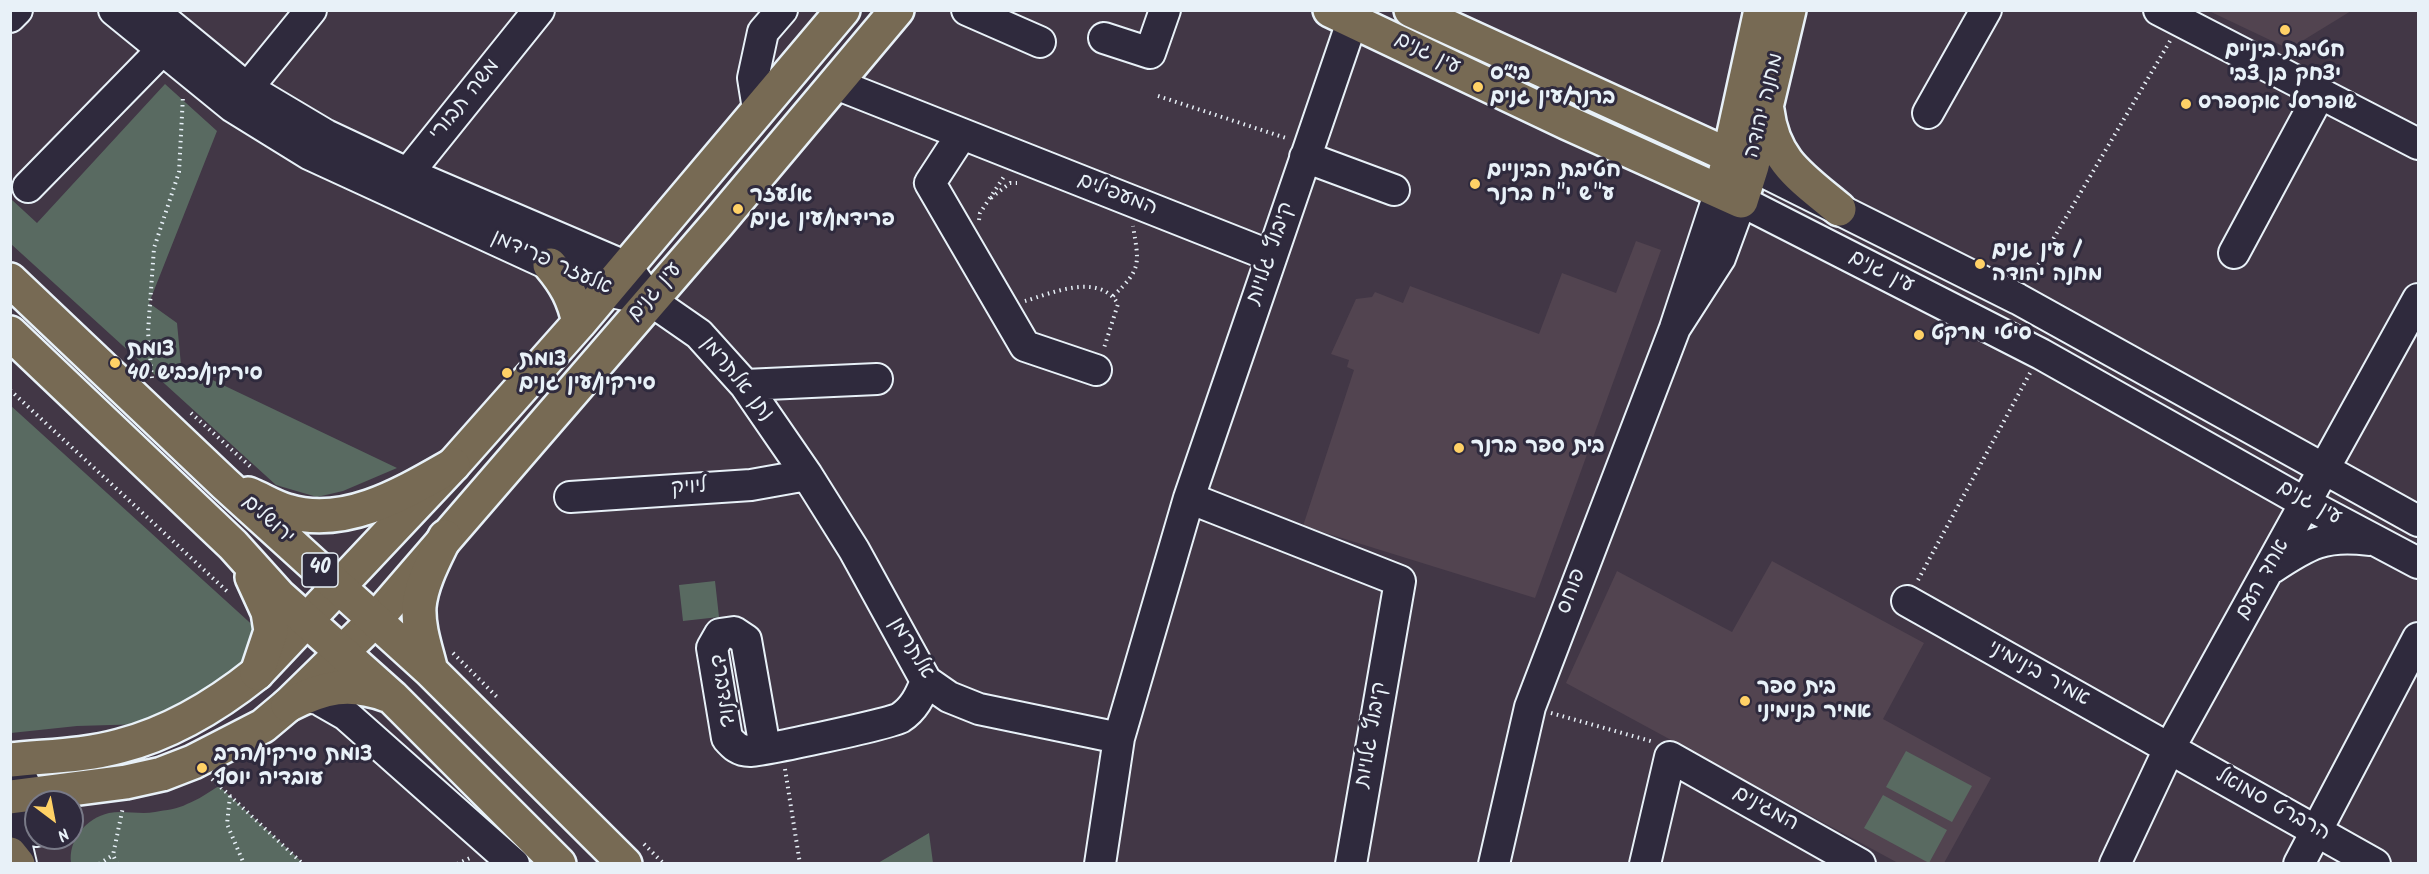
<!DOCTYPE html>
<html>
<head>
<meta charset="utf-8">
<style>
  body { margin:0 }
  #map { position:relative; width:2429px; height:874px; overflow:hidden; background:#423746; font-family:Kalam,sans-serif }
  canvas { display:block }
  .frame { position:absolute; inset:0; border:12px solid #e8f1f8; pointer-events:none }
  .north { position:absolute; left:24px; top:790px; width:60px; height:60px; box-sizing:border-box; background:#2f2a3d; border:2px solid #797a88; border-radius:50%; rotate:148deg; font-size:16px; font-weight:700; line-height:24px; text-align:center; color:#e8f1f8 }
  .north::after { content:''; display:block; margin:auto; width:21px; height:27px; background:#ffd166; clip-path:polygon(50% 0,100% 100%,50% 72%,0 100%) }
</style>
</head>
<body>
<div id="map">
<canvas width="2429" height="874"></canvas>
<div class="frame"></div>
<div class="north">N</div>
</div>
<script>
const ctx = document.querySelector('canvas').getContext('2d');
ctx.lineJoin = 'round';
function fill(path, color) { ctx.fillStyle = color; ctx.fill(path, 'evenodd'); }
function trace(path, color, width, dash) { ctx.strokeStyle = color; ctx.lineWidth = width; ctx.lineCap = dash ? 'butt' : 'round'; ctx.setLineDash(dash || []); ctx.stroke(path); }
function drawText(font, color, halo, rows, align = 'center') {
  ctx.font = font + ' Kalam,"Playpen Sans Hebrew",sans-serif'; ctx.lineWidth = 6; ctx.setLineDash([]); ctx.textBaseline = 'middle'; ctx.strokeStyle = halo; ctx.fillStyle = color; for (const [text, x, y, turn = 0] of rows) {
    ctx.save(); ctx.translate(x, y); ctx.rotate((+turn || 0) * Math.PI / 180); ctx.textAlign = isNaN(turn) ? turn : align; if (halo) ctx.strokeText(text, 0, 0); ctx.fillText(text, 0, 0); ctx.restore();
  }
}
fill(new Path2D(`
  M 2209,11 L 2351,11 L 2289,49 Z
  M 1636,241 L 1661,250 L 1535,598 L 1303,526 L 1354,370 L 1347,367 L 1349,360 L 1331,354 L 1356,299 L 1372,297 L 1375,292 L 1403,303 L 1410,286 L 1539,334 L 1562,273 L 1616,293 Z
  M 1772,561 L 1924,643 L 1883,719 L 1991,778 L 1944,863 L 1898,863 L 1566,683 L 1617,571 L 1732,632 Z`), '#524450');
fill(new Path2D(`
  M 165,84 L 217,131 L 149,303 L 177,323 L 181,365 L 397,468 L 343,491 L 317,497 L 276,485 L 11,244 L 11,199 L 37,223 Z
  M 10,405 L 258,630 L 258,643 L 230,681 L 145,724 L 77,726 L 11,733 Z
  M 715,581 L 719,617 L 683,621 L 679,585 Z
  M 1906,751 L 1972,786 L 1952,822 L 1886,787 Z
  M 219,786 L 303,863 L 71,863 C 68,840 86,818 109,813 C 124,810 140,815 155,812 C 166,810 178,809 187,804 C 198,800 209,792 219,786 Z
  M 1883,795 L 1947,830 L 1929,863 L 1864,828 Z
  M 929,833 L 933,863 L 878,863 Z`), '#596a61');
const minor = new Path2D(`
  M 114,10 L 233,107 L 309,154 L 607,291 L 630,296
  M 152,10 L 247,88 L 326,135 L 407,173 L 627,267 L 650,300 L 699,334 L 745,385 L 807,475 L 854,550 L 926,681 L 949,697 L 979,709 L 1119,738
  M 967,10 L 1040,42
  M 2159,10 L 2418,144
  M 10,17 L 17,10
  M 1104,38 L 1150,53 L 1165,10
  M 836,84 L 1271,256
  M 236,102 L 311,10
  M 758,109 L 753,78 L 763,32 L 782,10
  M 1928,113 L 1986,10
  M 962,134 L 930,183 L 1025,346 L 1096,370
  M 1305,157 L 1394,190
  M 1752,166 L 2018,299 L 2418,521
  M 28,187 L 161,51
  M 396,188 L 539,10
  M 2234,253 L 2319,95
  M 1675,328 L 1720,258 L 1741,201 L 2041,354 L 2307,504 L 2418,563
  M 745,385 L 877,379
  M 570,497 L 751,485 L 807,475
  M 1189,498 L 1400,581 L 1351,864
  M 2272,568 C 2308,544 2325,534 2369,540
  M 1907,601 L 2375,864
  M 305,697 L 318,699 L 346,715 L 514,864
  M 765,748 L 746,640 L 734,632 L 720,634 L 712,648 L 727,738 C 734,746 739,751 750,751 C 762,751 893,723 900,718 C 914,709 920,696 926,681
  M 13,760 L 30,795 L 36,831
  M 10,817 L 21,864
  M 1100,864 L 1119,738 L 1189,498 L 1356,10
  M 1494,864 L 1530,707 L 1675,328 L 1720,191
  M 1645,864 L 1670,757 L 1860,864
  M 2115,864 L 2169,749 L 2418,299
  M 2299,864 L 2418,638`);
const major = new Path2D(`
  M 1330,10 L 1568,123 L 1741,201 L 1752,166 L 1789,10
  M 1411,10 L 1752,166
  M 1767,110 C 1773,161 1802,178 1839,209
  M 1725,175 L 1761,10
  M 550,265 C 566,284 574,299 579,323
  M 10,760 C 47,756 84,756 120,746 C 171,733 217,705 257,673 L 453,465 L 579,323 L 843,10
  M 10,797 L 126,782 L 162,774 L 193,762 L 263,726 L 288,705 L 376,619 L 718,223 L 897,10
  M 10,854 L 18,864`);
const highway = new Path2D(`
  M 10,280 L 225,484 L 431,671 L 625,864
  M 10,333 L 233,545 L 279,596 L 392,697 L 559,864
  M 248,494 C 261,499 273,507 287,511 C 345,529 404,493 453,465
  M 252,577 L 268,612 L 271,631 L 257,673
  M 431,671 C 426,650 418,629 419,607 C 421,583 435,558 445,537
  M 288,705 C 324,687 349,681 387,695`);
trace(minor, '#e8f1f8', 34);
trace(major, '#e8f1f8', 38);
trace(highway, '#e8f1f8', 38);
trace(new Path2D(`
  M 1158,96 L 1289,139
  M 991,198 L 1010,183 L 1017,183
  M 979,220 L 980,213 L 1005,175
  M 2029,280 L 2170,41
  M 1113,296 C 1142,269 1139,263 1133,226
  M 1025,301 C 1052,293 1099,272 1118,304 L 1104,348
  M 152,378 L 148,332 L 154,248 L 179,172 L 183,96
  M 10,390 L 230,594
  M 191,413 L 252,468
  M 1918,580 L 2030,373
  M 453,653 L 499,699
  M 1551,713 L 1654,742
  M 785,769 L 800,864
  M 212,779 L 303,864
  M 230,796 L 227,824 L 244,864
  M 644,844 L 664,864
  M 99,864 L 113,855
  M 117,864 L 113,855 L 123,807
  M 457,864 L 470,858`), '#e8f1f8', 4, [1.5, 4.5]);
trace(minor, '#2f2a3d', 30);
trace(major, '#776a54', 33);
trace(highway, '#776a54', 33);
for (const [x, y, r, color] of [
  [2285,30,6,"#ffd166"],
  [1478,87,6,"#ffd166"],
  [2186,104,6,"#ffd166"],
  [1475,184,6,"#ffd166"],
  [738,209,6,"#ffd166"],
  [1980,264,6,"#ffd166"],
  [1919,335,6,"#ffd166"],
  [115,363,6,"#ffd166"],
  [507,373,6,"#ffd166"],
  [1459,448,6,"#ffd166"],
  [1745,701,6,"#ffd166"],
  [202,768,6,"#ffd166"]
]) { const dot = new Path2D(); dot.arc(x, y, r, 0, 2 * Math.PI); ctx.fillStyle = color; ctx.fill(dot); trace(dot, '#2f2a3d', 2); }
for (const [x, y, w] of [
  [320,570,36]
]) { const box = new Path2D(); box.roundRect(x - w / 2, y - 17, w, 34, 4.5); ctx.fillStyle = '#2f2a3d'; ctx.fill(box); trace(box, '#e8f1f8', 1.5); }
drawText('bold 20px', '#e8f1f8', null, [
  ["40",320,570]
]);
drawText('bold 21px', '#e8f1f8', '#2f2a3d', [
  ["חטיבת ביניים",2285,52,"center"],
  ["יצחק בן צבי",2285,76,"center"],
  ["בי״ס",1490,75],
  ["ברנר/עין גנים",1490,99],
  ["שופרסל אקספרס",2198,104],
  ["חטיבת הביניים",1487,172],
  ["ע\"ש י\"ח ברנר",1487,196],
  ["אלעזר",750,197],
  ["פרידמן/עין גנים",750,221],
  ["עין גנים /",1992,252],
  ["מחנה יהודה",1992,276],
  ["סיטי מרקט",1931,335],
  ["צומת",127,351],
  ["סירקין/כביש 40",127,375],
  ["צומת",519,361],
  ["סירקין/עין גנים",519,385],
  ["בית ספר ברנר",1471,448],
  ["בית ספר",1757,689],
  ["אמיר בנימיני",1757,713],
  ["צומת סירקין/הרב",214,756],
  ["עובדיה יוסף",214,780]
], 'left');
drawText('21px', '#e8f1f8', '#2f2a3d', [
  ["עין גנים",1427,55,26],
  ["משה תבורי",466,101,-51],
  ["מחנה יהודה",1766,106,-76],
  ["המעפילים",1117,196,21],
  ["קיבוץ גלויות",1272,254,-71],
  ["אלעזר פרידמן",551,264,24],
  ["עין גנים",1881,273,27],
  ["עין גנים",656,293,-49],
  ["נתן אלתרמן",736,380,51],
  ["ליויק",689,489,-4],
  ["עין גנים",2309,504,29],
  ["ירושלים",267,521,42],
  ["אחד העם",2264,580,-61],
  ["פוחס",1573,592,-69],
  ["אלתרמן",910,649,59],
  ["אמיר בינימיני",2038,675,29],
  ["גולדברג",721,691,82],
  ["קיבוץ גלויות",1373,735,-80],
  ["הרברט סמואל",2272,806,29],
  ["המגינים",1765,810,29]
]);
</script>
</body>
</html>
